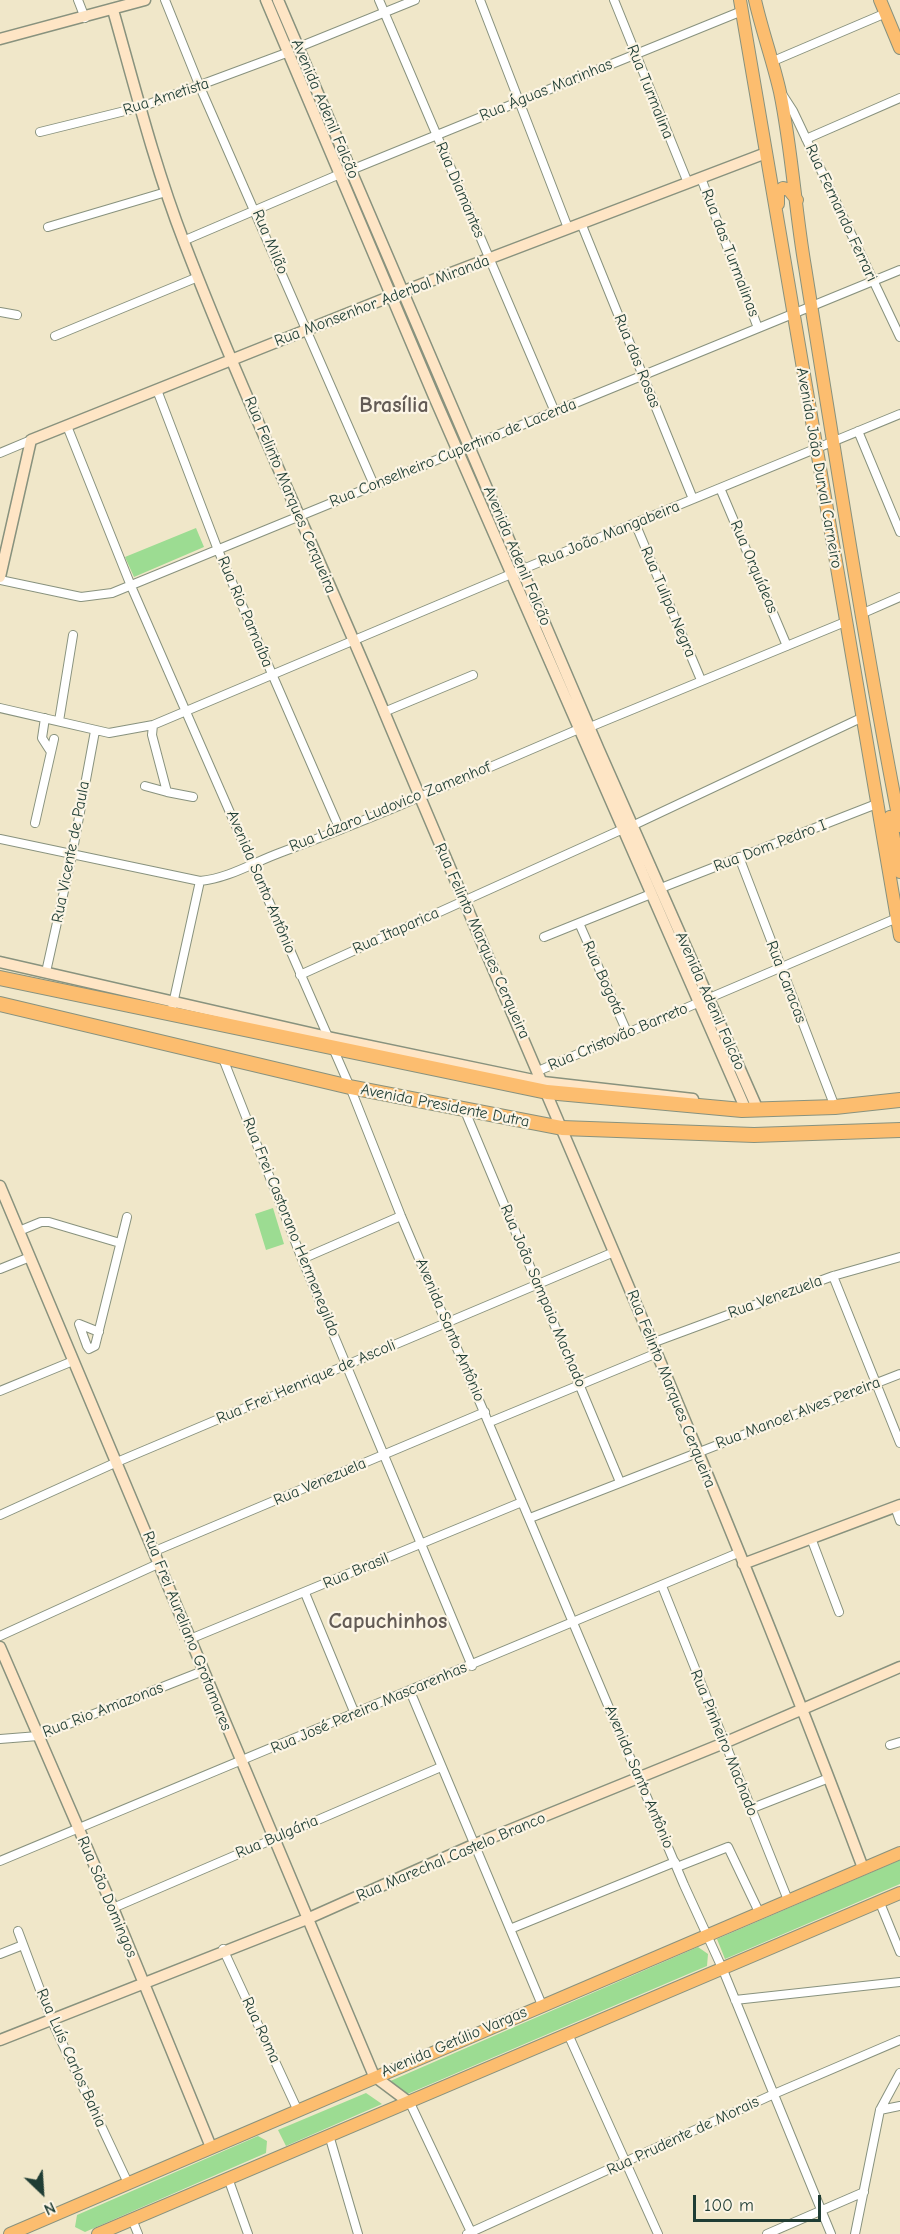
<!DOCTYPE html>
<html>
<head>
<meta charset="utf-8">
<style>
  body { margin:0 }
  #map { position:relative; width:900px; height:2234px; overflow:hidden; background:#f0e7c9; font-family:"Comic Neue",sans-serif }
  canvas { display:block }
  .north { position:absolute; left:12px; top:2162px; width:60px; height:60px; -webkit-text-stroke:4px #fcf5e5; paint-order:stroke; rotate:155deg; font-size:16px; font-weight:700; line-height:24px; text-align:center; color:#1f3d34 }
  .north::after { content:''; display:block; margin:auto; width:21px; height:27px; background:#1f3d34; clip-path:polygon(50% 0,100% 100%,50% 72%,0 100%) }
  .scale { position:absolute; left:693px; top:2195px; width:128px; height:27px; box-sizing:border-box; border:3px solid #1f3d34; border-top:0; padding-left:8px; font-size:18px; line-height:21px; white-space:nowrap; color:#1f3d34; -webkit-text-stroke:4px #fcf5e5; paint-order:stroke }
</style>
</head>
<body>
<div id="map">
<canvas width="900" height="2234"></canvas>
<div class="north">N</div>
<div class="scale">100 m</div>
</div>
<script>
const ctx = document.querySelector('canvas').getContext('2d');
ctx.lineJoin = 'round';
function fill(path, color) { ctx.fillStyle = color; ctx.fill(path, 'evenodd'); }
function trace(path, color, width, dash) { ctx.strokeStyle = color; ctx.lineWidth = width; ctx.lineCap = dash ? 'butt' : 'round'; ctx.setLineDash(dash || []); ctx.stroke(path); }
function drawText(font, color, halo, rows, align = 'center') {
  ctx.font = font + ' "Comic Neue",sans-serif'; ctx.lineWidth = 4.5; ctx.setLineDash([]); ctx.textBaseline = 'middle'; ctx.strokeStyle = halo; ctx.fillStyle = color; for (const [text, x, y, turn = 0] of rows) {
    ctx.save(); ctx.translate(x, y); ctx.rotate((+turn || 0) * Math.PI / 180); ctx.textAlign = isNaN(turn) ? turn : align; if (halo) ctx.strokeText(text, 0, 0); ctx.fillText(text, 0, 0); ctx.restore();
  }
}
fill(new Path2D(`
  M 196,528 L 204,547 L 134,577 L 125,557 Z
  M 273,1208 L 284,1244 L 266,1250 L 255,1214 Z
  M 900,1860 L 900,1884 L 725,1959 L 717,1939 Z
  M 698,1947 L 708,1954 L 707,1966 L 405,2095 L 388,2082 Z
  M 366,2093 L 382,2104 L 286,2146 L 278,2130 Z
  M 258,2136 L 267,2141 L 266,2153 L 85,2232 L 75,2227 L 77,2215 Z`), '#9cdc92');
const street = new Path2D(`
  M 78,0 L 85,18
  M 165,0 L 200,87 L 374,485
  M 379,0 L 555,412
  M 480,0 L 568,228
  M 614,0 L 688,183
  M 299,47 L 415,0
  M 771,62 L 886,13
  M 782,94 L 793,111 L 900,337
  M 40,132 L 141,107 L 289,52
  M 806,139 L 900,98
  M 351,170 L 742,11
  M 701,178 L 758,328
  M 581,223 L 693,499
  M 48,227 L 166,192
  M 183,241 L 340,174
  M 0,312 L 17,315
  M 55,336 L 198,277
  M 157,390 L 218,550 L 340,830
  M 67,426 L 131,586 L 350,1087 L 401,1216 L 684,1885 L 723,1970 L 831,2234
  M 858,431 L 900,532
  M 0,453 L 31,440
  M 720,488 L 787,646
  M 635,523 L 701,680
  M 0,580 L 81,597 L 112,593 L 900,270
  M 861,614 L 900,597
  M 0,708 L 109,733 L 153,725 L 523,569 L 900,414
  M 384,712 L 473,675
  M 45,718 L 42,738 L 51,752
  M 59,721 L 73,635
  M 153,725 L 152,735 L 167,792 L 193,797
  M 590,727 L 845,622
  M 145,786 L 167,792
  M 35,823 L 54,739
  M 634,825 L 861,718
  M 0,839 L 200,881 C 230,878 254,862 282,852 C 382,815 480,771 579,729
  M 739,857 L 835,1107
  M 661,888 L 879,803
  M 579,923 L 627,1032
  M 544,937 L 651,894
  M 46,972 L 72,855 L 95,731
  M 300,975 L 623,829
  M 171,1013 L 200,881
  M 222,1056 L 302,1259 L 472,1666
  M 538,1071 L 897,918
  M 465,1111 L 620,1482
  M 19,1231 L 41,1222 L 49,1222 L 120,1243
  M 302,1259 L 401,1216
  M 0,1269 L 30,1257
  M 833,1276 L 900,1443
  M 99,1332 L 79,1324 L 87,1346 L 89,1349 L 95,1346 L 127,1217
  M 652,1343 L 833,1276 L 900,1257
  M 0,1391 L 73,1361
  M 490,1422 L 657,1353
  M 895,1507 L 900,1521
  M 0,1515 L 117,1462 L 614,1252
  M 530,1518 L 900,1374
  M 811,1538 L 839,1612
  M 155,1551 L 485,1412
  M 662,1586 L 788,1900
  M 305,1593 L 355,1714
  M 0,1636 L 160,1563
  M 190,1639 L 522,1502
  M 410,1691 L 542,2005
  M 0,1739 L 38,1736 L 203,1671
  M 890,1745 L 900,1742
  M 750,1809 L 829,1778
  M 0,1861 L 738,1553
  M 677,1867 L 728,1847 L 759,1912
  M 880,1903 L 900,1952
  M 113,1908 L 441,1767
  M 510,1929 L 675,1862
  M 18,1931 L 51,2019 L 128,2183
  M 223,1949 L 298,2111
  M 0,1954 L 23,1945
  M 735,2000 L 900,1982
  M 568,2034 L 658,2234
  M 410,2103 L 472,2234
  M 880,2110 L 900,2106
  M 329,2135 L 358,2234
  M 228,2178 L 248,2234
  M 132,2219 L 138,2234
  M 467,2234 L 774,2094 L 900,2040
  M 767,2234 L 864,2192
  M 855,2234 L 880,2110 L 900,2073`);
const secondary = new Path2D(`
  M 266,0 L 435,399 L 746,1110
  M 278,0 L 599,750 L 758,1110
  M 113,10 C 135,88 155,167 184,242 C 245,401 319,556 385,714 C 546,1098 717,1478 863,1868
  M 0,39 L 145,0
  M 0,577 L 31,440 L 404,291 L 766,153
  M 0,962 L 328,1037 L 543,1082 L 693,1099
  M 0,1186 L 374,2076 L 410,2103
  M 743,1564 L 900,1505
  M 0,1647 L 113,1908 L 211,2147
  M 0,2040 L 307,1919 L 473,1845 L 724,1743 L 900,1667`);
const primary = new Path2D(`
  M 740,0 L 900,936
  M 755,0 C 762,31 773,61 780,92 C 792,150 795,209 805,267 C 835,454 864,641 900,826
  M 880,0 L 900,48
  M 778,204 L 778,192 L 783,188 L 789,190 L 797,200
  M 890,817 L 900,872
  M 10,2234 L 900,1853
  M 98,2234 L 900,1893`);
const highway = new Path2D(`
  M 0,978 L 547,1092 L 742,1110 L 835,1107 L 900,1100
  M 0,1004 L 350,1087 L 562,1128 L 754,1135 L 900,1130`);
trace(street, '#88927e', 10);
trace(secondary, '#88927e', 13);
trace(primary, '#88927e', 14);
trace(highway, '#88927e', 16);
trace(street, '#fff', 8);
trace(secondary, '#fee5c5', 10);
trace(primary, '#fcbd6f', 12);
trace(highway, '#fcbd6f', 14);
drawText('16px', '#1f3d34', '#fcf5e5', [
  ["Rua Águas Marinhas",546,90,-22],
  ["Rua Turmalina",650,92,68],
  ["Rua Ametista",166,97,-18],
  ["Avenida Adenil Falcão",325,109,67],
  ["Rua Diamantes",460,190,67],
  ["Rua Fernando Ferrari",841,213,65],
  ["Rua Milão",270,242,67],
  ["Rua das Turmalinas",730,253,69],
  ["Rua Monsenhor Aderbal Miranda",382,301,-21],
  ["Rua das Rosas",637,361,68],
  ["Rua Conselheiro Cupertino de Lacerda",453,453,-22],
  ["Avenida João Durval Carneiro",819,468,80],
  ["Rua Felinto Marques Cerqueira",290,495,67],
  ["Rua João Mangabeira",609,534,-22],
  ["Avenida Adenil Falcão",517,556,67],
  ["Rua Orquídeas",754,567,67],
  ["Rua Tulipa Negra",668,602,67],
  ["Rua Rio Parnaíba",245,612,67],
  ["Rua Lázaro Ludovico Zamenhof",390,807,-22],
  ["Rua Dom Pedro I",770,846,-21],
  ["Rua Vicente de Paula",71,852,-79],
  ["Avenida Santo Antônio",261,882,67],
  ["Rua Itaparica",396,931,-24],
  ["Rua Felinto Marques Cerqueira",482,941,66],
  ["Rua Bogotá",603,978,66],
  ["Rua Caracas",786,982,69],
  ["Avenida Adenil Falcão",710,1001,66],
  ["Rua Cristovão Barreto",618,1037,-23],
  ["Avenida Presidente Dutra",445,1106,11],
  ["Rua Frei Castorano Hermenegildo",291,1227,68],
  ["Rua João Sampaio Machado",543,1296,67],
  ["Rua Venezuela",775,1297,-20],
  ["Avenida Santo Antônio",450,1330,67],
  ["Rua Frei Henrique de Ascoli",306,1382,-23],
  ["Rua Felinto Marques Cerqueira",671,1389,68],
  ["Rua Manoel Alves Pereira",798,1413,-21],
  ["Rua Venezuela",320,1482,-23],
  ["Rua Brasil",356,1571,-23],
  ["Rua Frei Aureliano Grotamares",187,1631,68],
  ["Rua José Pereira Mascarenhas",369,1708,-23],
  ["Rua Rio Amazonas",103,1710,-21],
  ["Rua Pinheiro Machado",724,1743,68],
  ["Avenida Santo Antônio",639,1777,67],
  ["Rua Bulgária",277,1837,-23],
  ["Rua Marechal Castelo Branco",451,1857,-23],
  ["Rua São Domingos",107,1897,67],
  ["Rua Roma",261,2030,65],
  ["Avenida Getúlio Vargas",454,2042,-23],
  ["Rua Luís Carlos Bahia",71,2058,66],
  ["Rua Prudente de Morais",683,2136,-25]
]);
drawText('bold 22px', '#635b55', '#fcf5e5', [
  ["Brasília",394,406],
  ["Capuchinhos",388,1622]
]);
</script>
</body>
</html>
